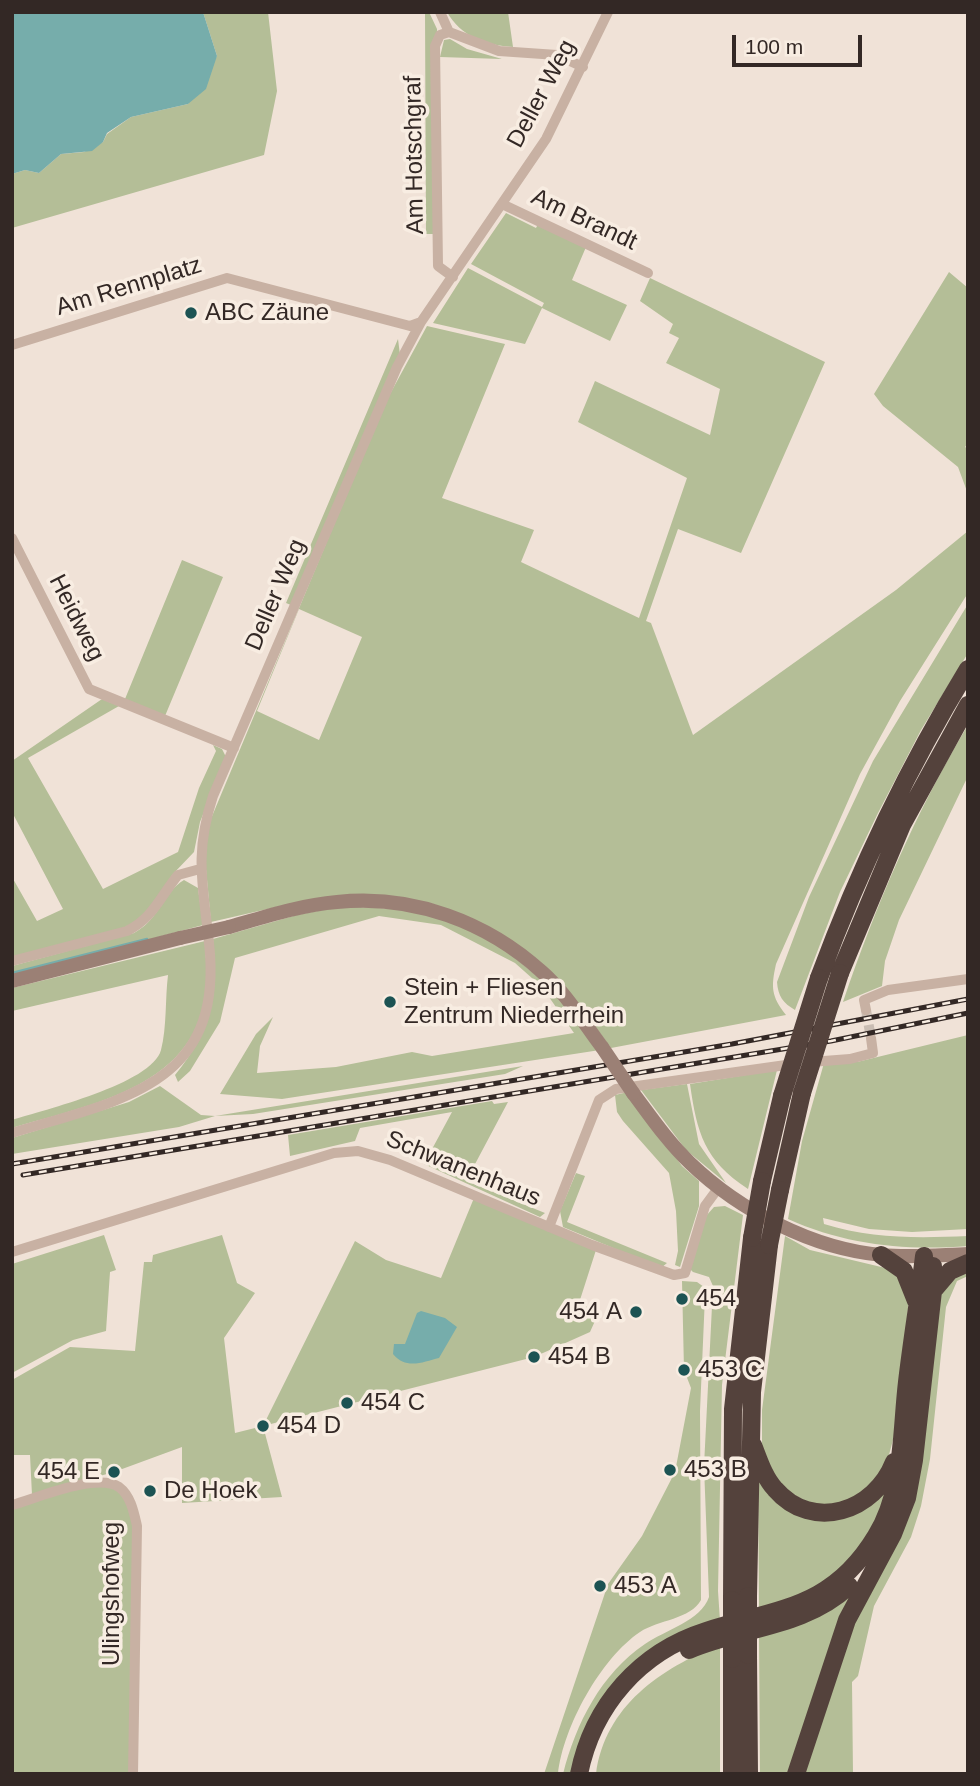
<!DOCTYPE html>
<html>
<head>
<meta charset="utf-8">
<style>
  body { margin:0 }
  #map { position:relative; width:980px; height:1786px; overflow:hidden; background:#f0e2d7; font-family:Arial,sans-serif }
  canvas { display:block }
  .frame { position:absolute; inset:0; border:14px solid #332825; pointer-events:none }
  .scale { position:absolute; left:732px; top:35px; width:130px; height:32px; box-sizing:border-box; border:4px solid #332825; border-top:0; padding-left:9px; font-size:21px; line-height:24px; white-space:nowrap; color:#332825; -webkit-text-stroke:5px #f8ede2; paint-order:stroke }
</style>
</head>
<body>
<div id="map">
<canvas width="980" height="1786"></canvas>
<div class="frame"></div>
<div class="scale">100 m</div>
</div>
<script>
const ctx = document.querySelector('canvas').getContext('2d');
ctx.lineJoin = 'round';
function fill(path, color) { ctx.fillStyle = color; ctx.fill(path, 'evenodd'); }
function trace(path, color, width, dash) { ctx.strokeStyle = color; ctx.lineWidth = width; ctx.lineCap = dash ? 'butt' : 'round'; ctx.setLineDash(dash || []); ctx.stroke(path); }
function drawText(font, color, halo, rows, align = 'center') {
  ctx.font = font + ' Arial,sans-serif'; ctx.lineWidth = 7; ctx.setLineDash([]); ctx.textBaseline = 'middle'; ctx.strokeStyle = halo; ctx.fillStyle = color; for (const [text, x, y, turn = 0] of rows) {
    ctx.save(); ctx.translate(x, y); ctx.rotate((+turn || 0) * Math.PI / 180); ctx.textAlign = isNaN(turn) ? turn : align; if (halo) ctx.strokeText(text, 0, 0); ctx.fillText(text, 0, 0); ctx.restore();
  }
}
fill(new Path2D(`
  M 203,12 L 268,12 L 277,91 L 264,155 L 12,228 L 12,174 L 25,170 L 39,173 L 61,154 L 84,152 L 103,142 L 107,134 L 131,117 L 188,104 L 217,56 Z
  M 425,12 L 429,12 L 437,29 L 435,234 L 426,234 Z
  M 447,12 L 508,12 L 513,47 C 486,45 461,37 447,12 Z
  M 450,39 L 467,49 L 502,59 L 440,57 L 444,40 Z
  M 506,213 L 536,228 L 538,224 L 586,247 L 572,280 L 627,305 L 610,341 L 542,308 L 525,344 L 433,323 L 468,268 L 542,307 L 544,303 L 471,264 Z
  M 949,272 L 968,288 L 968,443 L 965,447 L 968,449 L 968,494 L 958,467 L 883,406 L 874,394 Z
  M 650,278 L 825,362 L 741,553 L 678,529 L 646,621 L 651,623 L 693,735 L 896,590 L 968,531 L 968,593 L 900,701 L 860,774 L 776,964 C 771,987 771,996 786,1015 L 611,1048 L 577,1002 L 464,916 L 433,904 L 394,896 L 298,902 L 211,922 L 204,848 L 210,821 L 384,405 L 427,326 L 505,344 L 442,498 L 534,530 L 521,562 L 639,618 L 687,478 L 578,422 L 595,381 L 710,435 L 720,389 L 666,363 L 679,338 L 669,333 L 673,324 L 640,301 ZM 299,609 L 362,637 L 319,740 L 257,711 Z
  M 398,339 L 400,355 L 291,605 L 286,603 Z
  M 182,560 L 223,577 L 165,716 L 125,699 Z
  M 968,604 L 968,653 L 921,730 L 878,813 L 840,892 L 795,1010 C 783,1003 778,996 777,982 L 809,897 L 873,761 Z
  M 102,699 L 119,706 L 28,758 L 103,889 L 178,852 L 199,788 L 216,751 L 213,745 L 222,749 L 226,757 L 200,822 L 194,852 L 173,874 L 150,911 L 129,927 L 12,957 L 12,877 L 37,921 L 63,909 L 12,812 L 12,761 Z
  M 968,725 L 968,776 L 899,920 L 885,961 L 882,986 L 843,1002 C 876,905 915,813 968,725 Z
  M 184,880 L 198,888 L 203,925 L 12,976 L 12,966 L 134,933 C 161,918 162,893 184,880 Z
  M 343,906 L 413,910 L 466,928 L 500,945 L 552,989 L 600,1050 L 282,1099 L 220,1094 L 256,1034 L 273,1017 L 260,1046 L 257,1073 L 336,1067 L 412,1052 L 432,1056 L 574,1033 L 542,987 L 515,963 L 441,925 L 379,916 L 235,958 L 220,1022 L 190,1071 L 178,1082 L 175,1075 C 212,1030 218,996 213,939 L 297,915 Z
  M 205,941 C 205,955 208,970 207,984 C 200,1087 92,1104 12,1128 L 12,1120 C 43,1110 152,1084 161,1050 C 167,1027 165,999 168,975 L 12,1011 L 12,988 Z
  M 968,1035 L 968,1229 L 912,1232 L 869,1229 L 823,1218 L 824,1224 C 872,1239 918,1238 968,1236 L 968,1246 C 905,1251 846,1245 788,1219 L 802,1141 L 824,1063 L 857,1062 Z
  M 523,1066 L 505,1074 L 253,1114 L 215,1116 L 179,1127 L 12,1154 L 12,1138 L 129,1102 L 160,1086 L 201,1115 L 215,1116 Z
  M 777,1070 L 748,1189 C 704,1160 697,1133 690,1084 Z
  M 687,1084 L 699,1144 L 726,1183 L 686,1150 L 641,1090 Z
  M 628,1092 L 682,1166 L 699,1181 L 699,1206 L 680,1267 L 675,1265 L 678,1251 L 676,1211 L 669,1173 L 623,1121 L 617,1112 L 615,1095 Z
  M 492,1101 L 494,1104 L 508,1102 L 466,1181 L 545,1213 L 540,1217 L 424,1164 L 452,1112 L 360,1128 L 355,1141 L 290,1156 L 288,1135 Z
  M 576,1173 L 585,1176 L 567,1222 L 667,1263 L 661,1268 L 563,1227 L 560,1211 Z
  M 474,1198 L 596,1250 L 579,1303 L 599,1312 L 590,1332 L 534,1357 L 263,1426 L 282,1497 L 182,1503 L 182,1447 L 114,1472 L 32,1495 L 30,1455 L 12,1455 L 12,1380 L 70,1347 L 135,1351 L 144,1262 L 152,1262 L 153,1255 L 222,1235 L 237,1283 L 255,1293 L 224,1338 L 235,1433 L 263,1426 L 355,1241 L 386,1260 L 441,1278 Z
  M 725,1206 L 743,1215 L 722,1385 L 718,1591 L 720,1621 L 649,1651 L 572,1774 L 563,1774 C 576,1723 601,1674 645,1644 C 665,1630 701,1621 709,1597 L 704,1466 L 713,1286 L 709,1277 L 693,1272 L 690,1269 L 706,1216 L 714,1207 Z
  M 104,1235 L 116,1270 L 110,1272 L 106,1331 L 73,1340 L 12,1373 L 12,1264 Z
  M 785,1236 L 810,1250 L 898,1271 L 910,1291 L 894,1436 L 886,1466 L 858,1500 L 819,1508 L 779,1487 L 762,1447 L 762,1410 Z
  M 968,1267 L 968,1276 L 957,1281 L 946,1307 L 930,1459 L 921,1506 L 911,1537 L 874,1606 L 858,1676 L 852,1682 L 853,1774 L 803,1774 L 856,1615 L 939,1293 Z
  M 682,1281 L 697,1282 L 704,1287 L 705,1296 L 700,1411 L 701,1600 C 691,1619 658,1620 640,1632 C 601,1658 563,1727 558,1774 L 544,1774 L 608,1584 L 642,1536 L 675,1472 L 691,1388 L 684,1370 Z
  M 758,1470 L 774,1493 L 844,1515 L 894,1470 C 884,1518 859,1564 816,1591 C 800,1601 777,1605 759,1612 Z
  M 94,1485 L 114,1487 L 139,1514 L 137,1774 L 12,1774 L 12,1506 Z
  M 860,1582 L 790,1774 L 760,1774 L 759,1635 Z
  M 720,1645 L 720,1774 L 596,1774 C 605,1706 661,1668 720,1645 Z`), '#b4be97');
fill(new Path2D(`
  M 12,12 L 203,12 L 217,56 L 206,89 L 188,104 L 131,117 L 107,133 L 103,142 L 92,151 L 61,154 L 39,173 L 25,170 L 12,174 Z
  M 421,1311 L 445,1318 L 457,1327 L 439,1358 C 423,1362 406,1370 393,1354 L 394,1344 L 405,1344 L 417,1313 Z`), '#76adab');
trace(new Path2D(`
  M 12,973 L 147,939`), '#76adab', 2.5);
trace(new Path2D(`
  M 866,1010 L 871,1038`), '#cabdb3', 10, [10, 5]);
trace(new Path2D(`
  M 440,12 L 449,32 L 499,51 L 557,55 L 583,67
  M 449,32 L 440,35 L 435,46 L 438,266 L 453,277
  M 502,204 L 648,273
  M 12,345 L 227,278 L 410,326 L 421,322
  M 12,538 L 89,689 L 234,748
  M 12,961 L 127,931 C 153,918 160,897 178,875 L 200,869
  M 866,1010 L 864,1000 L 888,990 L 968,979
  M 811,1062 L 850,1059 L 873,1053 L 871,1038
  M 12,1133 C 120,1100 225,1086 209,943 C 203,885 194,854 213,796 L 397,367 L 421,322 L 546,139 L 608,12
  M 549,1227 L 599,1100 L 616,1089 L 793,1064
  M 12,1252 L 334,1153 L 358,1151 L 390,1160 L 592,1245 L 674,1275 L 685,1273 L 705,1206 L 719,1187
  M 12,1505 C 37,1498 97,1472 119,1487 C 131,1496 134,1513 137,1526 L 133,1774`), '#c8b1a3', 10);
trace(new Path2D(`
  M 229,927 C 264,917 301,905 337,902 C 413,894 487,922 542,972 C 566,993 583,1022 602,1047
  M 12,981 L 180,938
  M 633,1093 C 651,1117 668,1142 690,1163 C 740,1211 813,1249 882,1255 C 910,1258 939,1255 968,1254`), '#9b8075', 14);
trace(new Path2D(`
  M 840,973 L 902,825 L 968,705
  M 819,978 C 859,870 908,767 968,669
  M 762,1181 L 782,1096
  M 780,1190 L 802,1093
  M 881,1255 L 904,1271 L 916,1301
  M 933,1291 L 950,1271 L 968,1263
  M 753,1445 C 759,1460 764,1477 775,1489 C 813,1533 875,1511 894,1462
  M 748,1596 L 752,1392 L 769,1245
  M 732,1600 L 733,1409 L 752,1238
  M 689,1650 C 743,1627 804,1628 849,1586
  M 748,1655 L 749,1774
  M 579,1774 C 593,1705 640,1652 706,1631 C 778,1608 832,1609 876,1536 C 904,1490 901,1433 907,1382 C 912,1339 919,1298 924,1256
  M 732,1774 L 732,1659
  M 796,1774 L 847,1620 L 893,1534 L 907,1498 L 914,1460 L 933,1291 L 933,1266`), '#54423c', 18);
const rail = new Path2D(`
  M 12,1164 L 732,1044 L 968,999
  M 23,1175 L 831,1041 L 968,1013`);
trace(rail, '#332825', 5);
trace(rail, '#f8ede2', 2.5, [8]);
trace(new Path2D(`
  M 180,938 L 229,927
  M 602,1047 L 633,1093`), '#9b8075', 14);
trace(new Path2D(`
  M 802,1093 L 840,973
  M 782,1096 L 819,978
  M 752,1238 L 762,1181
  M 769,1245 L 780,1190
  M 748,1596 L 748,1655
  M 732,1600 L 732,1659`), '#54423c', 18);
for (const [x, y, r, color] of [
  [191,313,7,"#1c5353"],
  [390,1002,7,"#1c5353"],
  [682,1299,7,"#1c5353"],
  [636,1312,7,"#1c5353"],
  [534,1357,7,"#1c5353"],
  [684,1370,7,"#1c5353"],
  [347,1403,7,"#1c5353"],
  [263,1426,7,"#1c5353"],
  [670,1470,7,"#1c5353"],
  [114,1472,7,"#1c5353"],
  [150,1491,7,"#1c5353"],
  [600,1586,7,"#1c5353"]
]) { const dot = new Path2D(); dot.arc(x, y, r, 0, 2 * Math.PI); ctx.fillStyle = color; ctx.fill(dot); trace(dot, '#f8ede2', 2.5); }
drawText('24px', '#332825', '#f8ede2', [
  ["Deller Weg",542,94,-62],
  ["Am Hotschgraf",415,155,-91],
  ["Am Brandt",584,220,25],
  ["Am Rennplatz",129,287,-17],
  ["Deller Weg",276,595,-67],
  ["Heidweg",76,618,63],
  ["Schwanenhaus",463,1169,22],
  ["Ulingshofweg",112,1594,-90]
]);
drawText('24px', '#332825', '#f8ede2', [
  ["ABC Zäune",205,313],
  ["Stein + Fliesen",404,988],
  ["Zentrum Niederrhein",404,1016],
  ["454",696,1299],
  ["454 A",622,1312,"right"],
  ["454 B",548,1357],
  ["453 C",698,1370],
  ["454 C",361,1403],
  ["454 D",277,1426],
  ["453 B",684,1470],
  ["454 E",100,1472,"right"],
  ["De Hoek",164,1491],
  ["453 A",614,1586]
], 'left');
</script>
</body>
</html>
